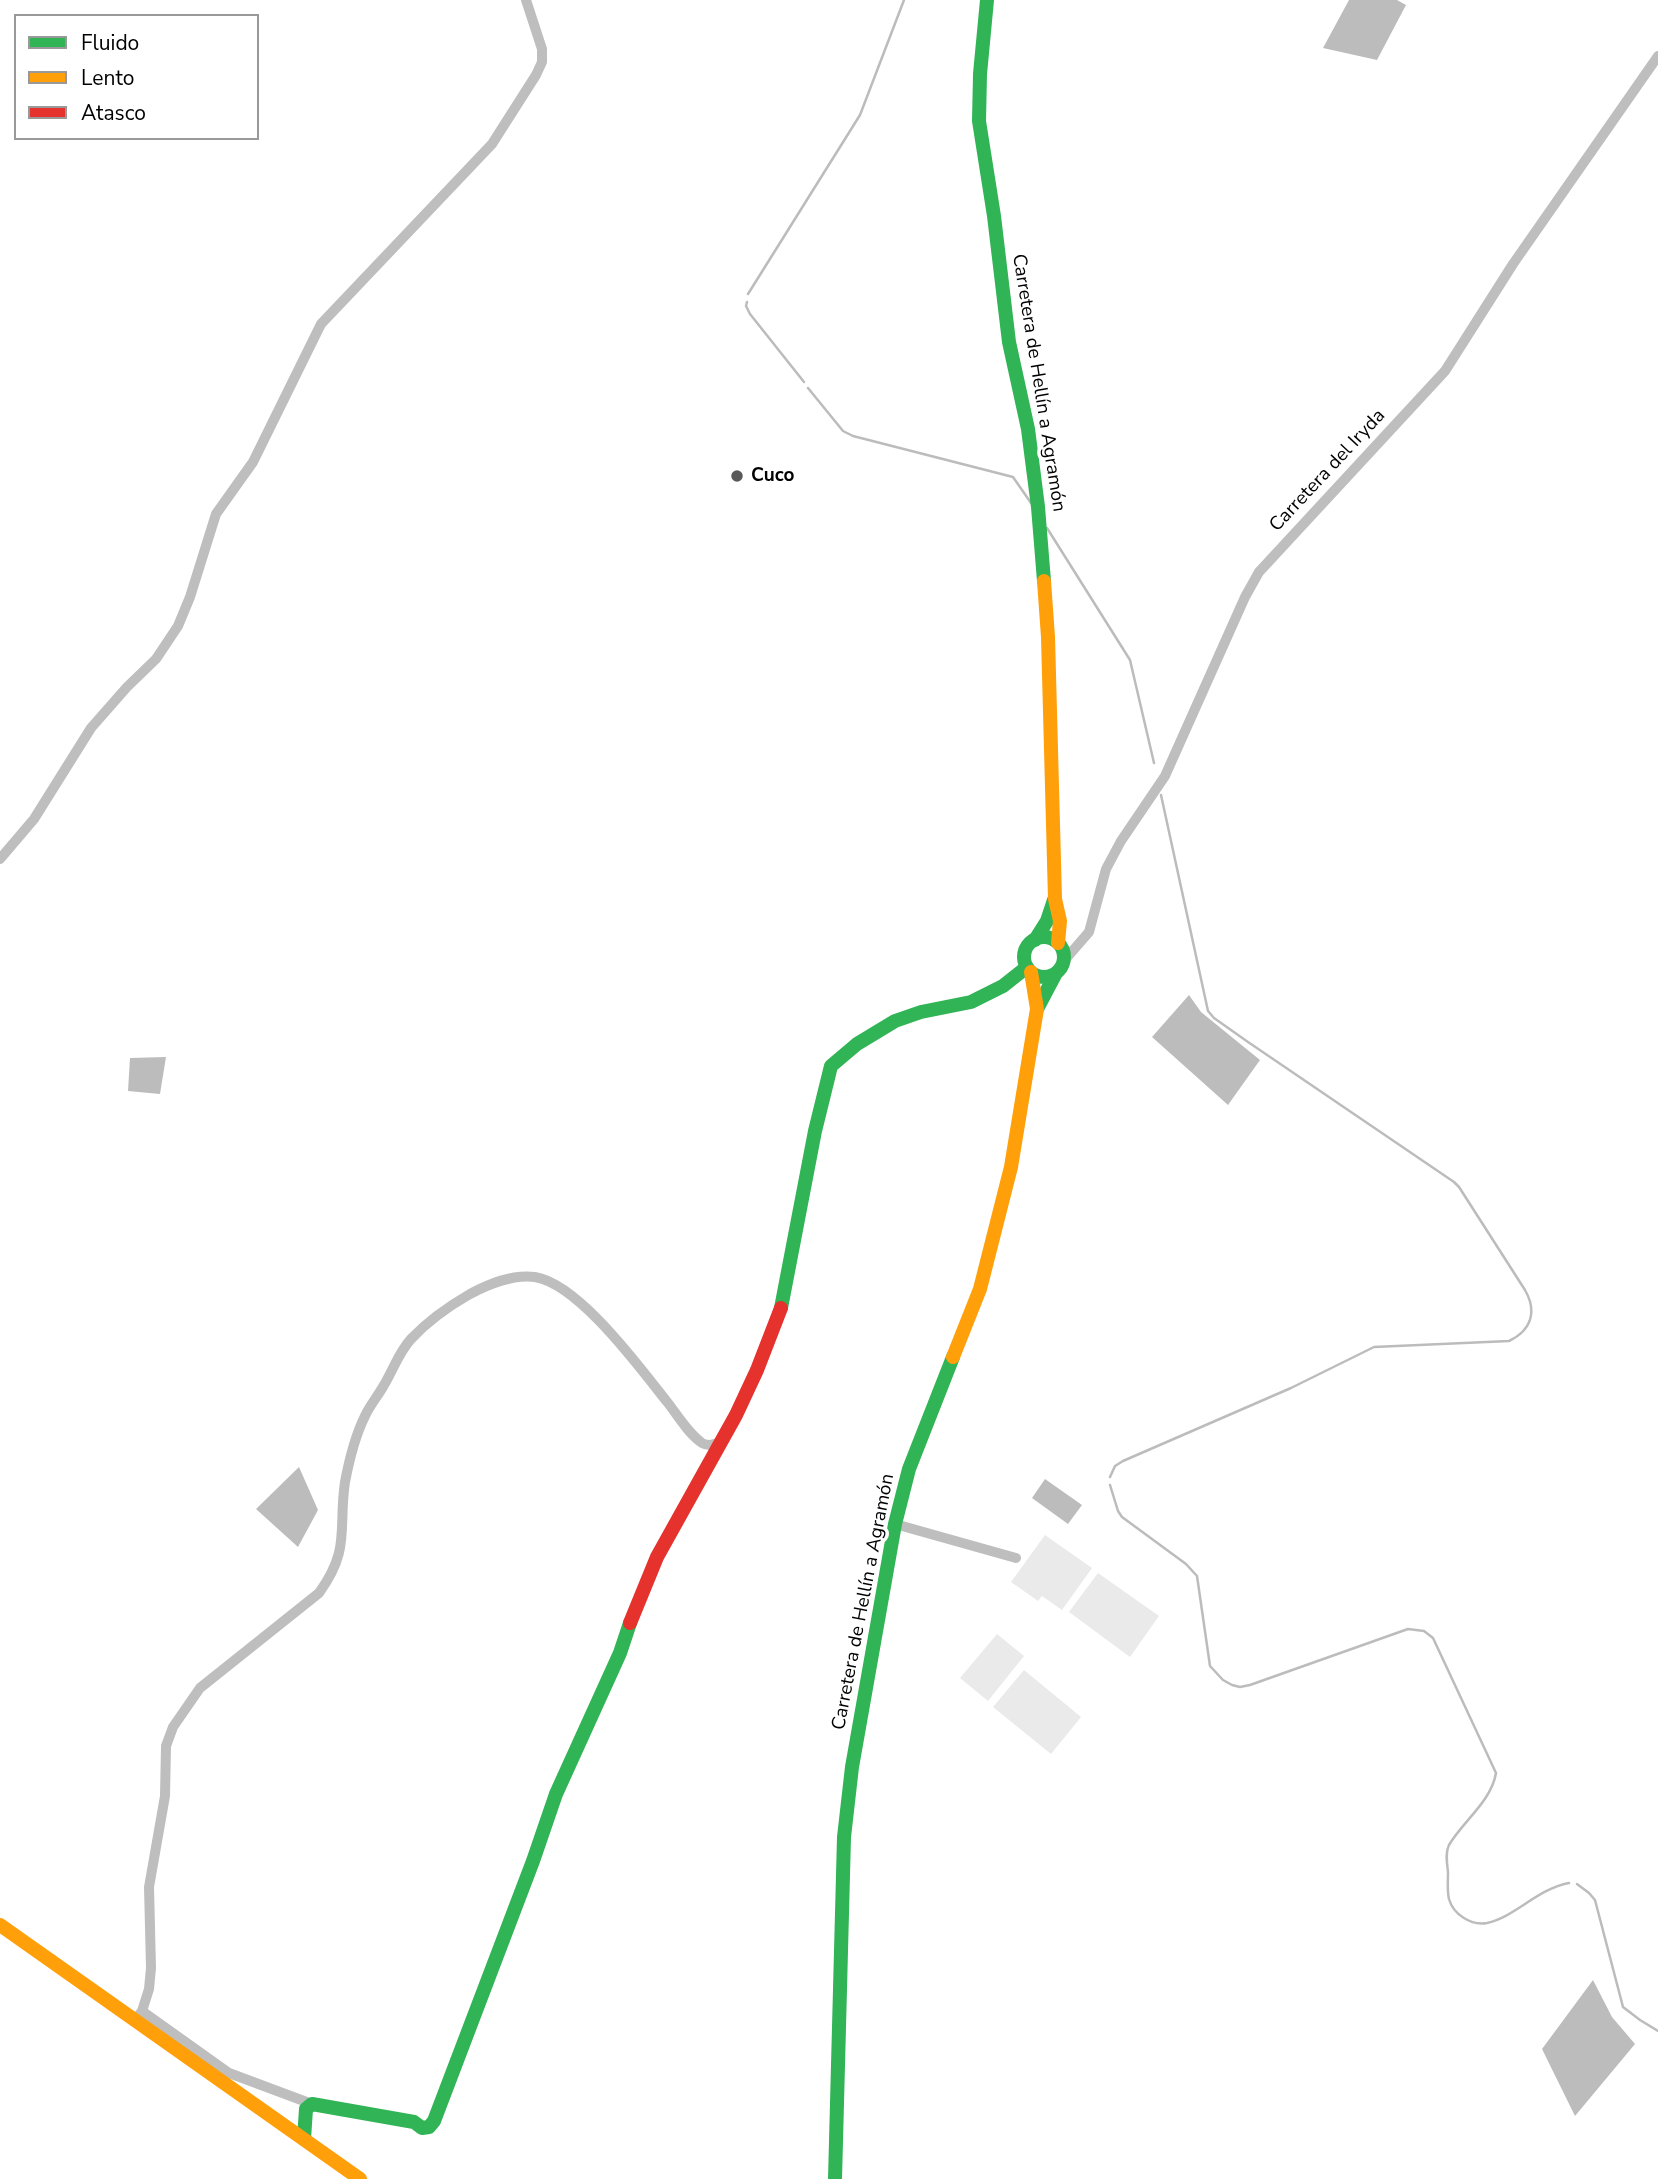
<!DOCTYPE html>
<html>
<head>
<meta charset="utf-8">
<style>
  body { margin:0 }
  #map { position:relative; width:1658px; height:2179px; overflow:hidden; background:#fff; font-family:"Nunito Sans",sans-serif }
  canvas { display:block }
  .legend { position:absolute; left:14px; top:14px; width:245px; height:126px; box-sizing:border-box; background:#fff; border:2px solid #999; margin:0; padding:9px 12px; list-style:none; font-size:21px; color:#000 }
  .legend li { display:flex; align-items:center; gap:14px; height:35px }
  .legend b { width:35px; border:2px solid #999 }
</style>
</head>
<body>
<div id="map">
<canvas width="1658" height="2179"></canvas>
<ul class="legend">
<li><b style="height:9px;background:#30b455"></b>Fluido</li>
<li><b style="height:9px;background:#ff9f0a"></b>Lento</li>
<li><b style="height:9px;background:#e5322d"></b>Atasco</li>
</ul>
</div>
<script>
const ctx = document.querySelector('canvas').getContext('2d');
ctx.lineJoin = 'round';
function fill(path, color) { ctx.fillStyle = color; ctx.fill(path, 'evenodd'); }
function trace(path, color, width, dash) { ctx.strokeStyle = color; ctx.lineWidth = width; ctx.lineCap = dash ? 'butt' : 'round'; ctx.setLineDash(dash || []); ctx.stroke(path); }
function drawText(font, color, halo, rows, align = 'center') {
  ctx.font = font + ' "Nunito Sans",sans-serif'; ctx.lineWidth = 7; ctx.setLineDash([]); ctx.textBaseline = 'middle'; ctx.strokeStyle = halo; ctx.fillStyle = color; for (const [text, x, y, turn = 0] of rows) {
    ctx.save(); ctx.translate(x, y); ctx.rotate((+turn || 0) * Math.PI / 180); ctx.textAlign = isNaN(turn) ? turn : align; if (halo) ctx.strokeText(text, 0, 0); ctx.fillText(text, 0, 0); ctx.restore();
  }
}
fill(new Path2D(`
  M 1045,1535 L 1092,1568 L 1062,1610 L 1042,1596 L 1038,1601 L 1011,1582 Z
  M 1098,1573 L 1159,1616 L 1130,1657 L 1069,1612 Z
  M 997,1634 L 1024,1656 L 988,1701 L 960,1678 Z
  M 1024,1670 L 1081,1717 L 1051,1754 L 993,1707 Z`), '#eaeaea');
fill(new Path2D(`
  M 1349,0 L 1397,0 L 1406,5 L 1377,60 L 1323,48 Z
  M 1189,995 L 1201,1012 L 1260,1060 L 1228,1105 L 1152,1037 Z
  M 166,1057 L 160,1094 L 128,1091 L 130,1058 Z
  M 299,1467 L 318,1510 L 298,1547 L 256,1509 Z
  M 1045,1479 L 1082,1505 L 1068,1524 L 1032,1498 Z
  M 1593,1980 L 1612,2017 L 1635,2044 L 1575,2116 L 1542,2049 Z`), '#bcbcbc');
trace(new Path2D(`
  M 748,294 L 860,115 L 904,0
  M 747,302 L 746,306 L 750,314 L 804,382
  M 808,388 L 843,431 L 853,436 L 1013,477 L 1031,503
  M 1047,528 L 1130,660 L 1154,763
  M 1110,1477 L 1115,1466 L 1123,1461 L 1291,1388 L 1374,1347 L 1509,1341 C 1532,1330 1537,1311 1525,1290 L 1459,1187 L 1454,1182 L 1248,1042 L 1214,1018 L 1208,1011 L 1161,795
  M 1110,1485 L 1118,1511 L 1122,1517 L 1186,1564 L 1197,1576 L 1210,1666 L 1223,1680 L 1232,1685 L 1240,1687 L 1250,1685 L 1408,1629 L 1424,1631 L 1433,1638 L 1496,1773 C 1491,1802 1463,1821 1449,1845 C 1445,1853 1447,1863 1448,1872 C 1448,1880 1447,1891 1449,1899 C 1453,1914 1471,1926 1487,1923 C 1515,1917 1537,1889 1569,1883
  M 1577,1884 L 1589,1893 L 1595,1900 L 1623,2007 L 1640,2020 L 1658,2031`), '#bcbcbc', 2.5);
trace(new Path2D(`
  M 0,859 L 34,819 L 91,728 L 127,687 L 156,659 L 178,626 L 190,597 L 216,514 L 253,462 L 321,324 L 492,144 L 536,75 L 542,62 L 542,49 L 526,0
  M 1063,962 L 1089,932 L 1106,869 L 1121,841 L 1165,776 L 1245,597 L 1259,572 L 1445,371 L 1513,264 L 1658,56
  M 895,1524 L 1016,1558
  M 142,2011 L 149,1989 L 151,1968 L 149,1887 L 165,1796 L 166,1746 L 173,1727 L 200,1688 L 319,1593 C 351,1549 338,1529 345,1482 C 349,1461 355,1436 365,1416 C 370,1405 378,1396 384,1385 C 393,1370 399,1352 411,1339 C 427,1322 449,1306 470,1294 C 489,1284 512,1274 535,1277 C 579,1284 640,1368 668,1403 C 678,1416 688,1433 702,1443 C 709,1447 715,1445 721,1441
  M 138,2016 L 142,2011 L 229,2073 L 312,2104`), '#bebebe', 10);
trace(new Path2D(`
  M 987,0 L 980,74 L 979,121 L 994,216 L 1009,342 L 1028,429 L 1038,507 L 1044,581
  M1024 957a20 20 0 1 1 40 0a20 20 0 1 1-40 0Z
  M 1035,940 L 1047,921 L 1054,900
  M 1037,1009 L 1056,973
  M 781,1308 L 815,1131 L 831,1066 L 857,1044 L 895,1021 L 921,1012 L 971,1002 L 1003,986 L 1027,967
  M 304,2139 L 306,2109 L 312,2104 L 414,2122 L 422,2128 L 429,2127 L 434,2121 L 533,1861 L 556,1794 L 620,1653 L 630,1623
  M 835,2179 L 844,1837 L 852,1767 L 895,1524 L 909,1469 L 953,1357`), '#30b455', 14);
trace(new Path2D(`
  M 1044,581 L 1048,637 L 1055,899 L 1060,921 L 1058,943
  M 953,1357 L 980,1289 L 1011,1167 L 1037,1009 L 1031,972
  M 0,1925 L 360,2179`), '#ff9f0a', 14);
trace(new Path2D(`
  M 630,1623 L 657,1557 L 736,1415 L 757,1370 L 781,1308`), '#e5322d', 14);
for (const [x, y, r, color] of [
  [737,476,7,"#595959"]
]) { const dot = new Path2D(); dot.arc(x, y, r, 0, 2 * Math.PI); ctx.fillStyle = color; ctx.fill(dot); trace(dot, '#fff', 2.5); }
drawText('19px', '#000', '#fff', [
  ["Carretera de Hellín a Agramón",1038,383,81],
  ["Carretera del Iryda",1328,471,-47],
  ["Carretera de Hellín a Agramón",864,1602,-79]
]);
drawText('bold 19px', '#000', '#fff', [
  ["Cuco",751,476]
], 'left');
</script>
</body>
</html>
